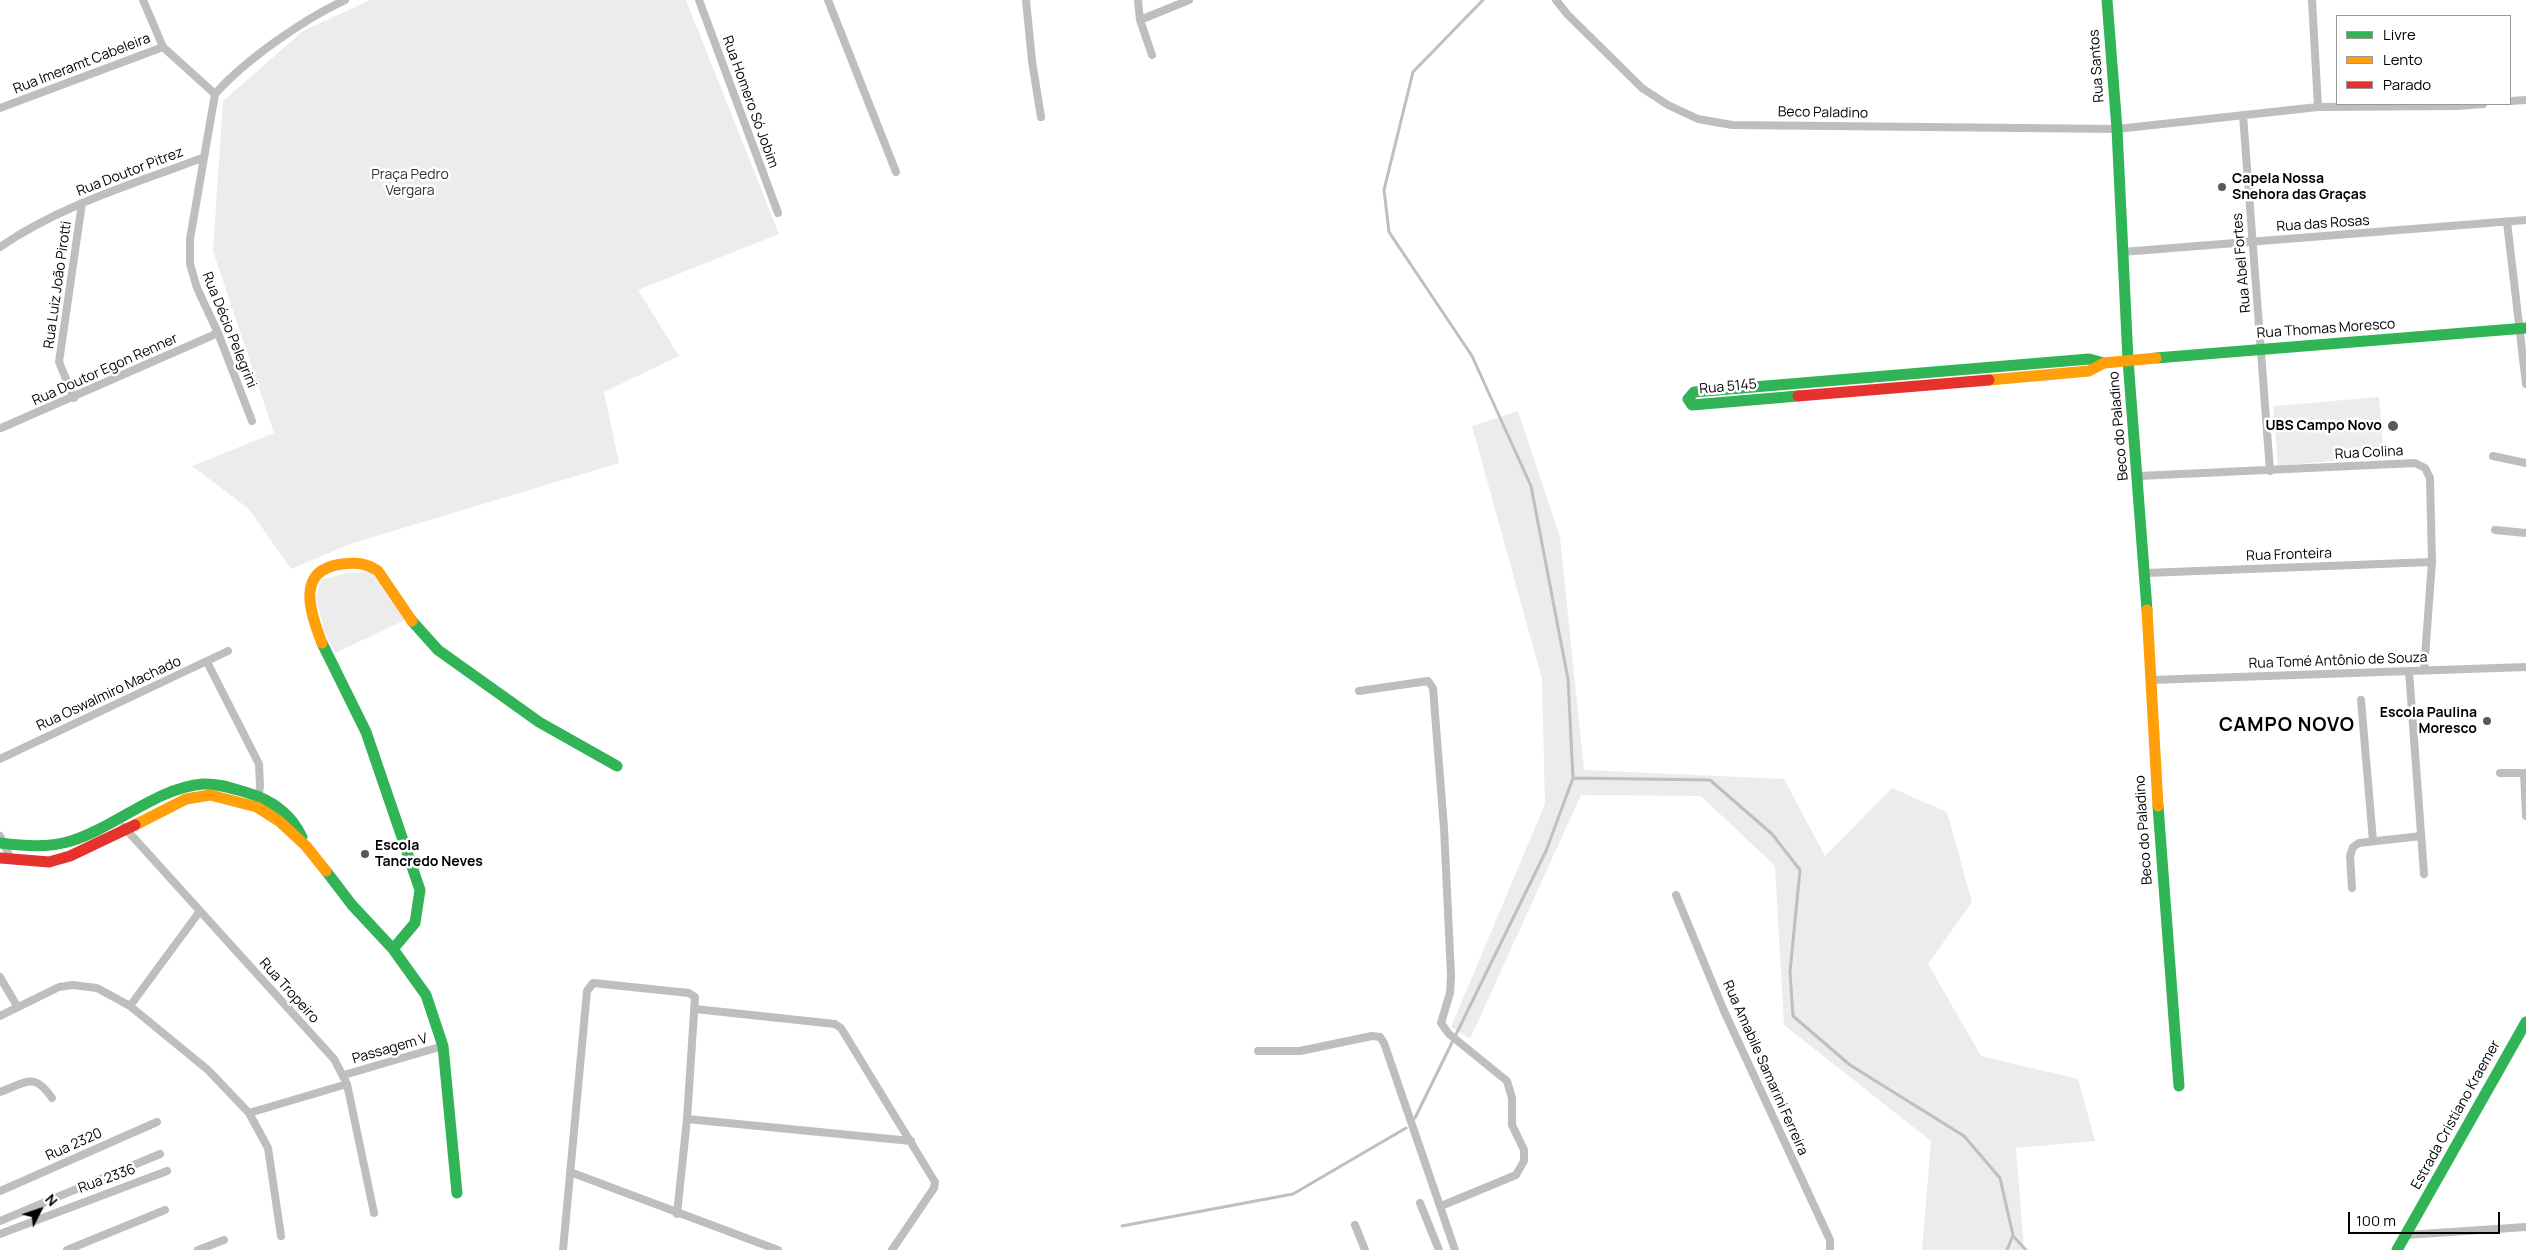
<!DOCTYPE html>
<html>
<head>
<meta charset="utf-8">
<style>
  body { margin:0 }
  #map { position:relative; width:2526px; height:1250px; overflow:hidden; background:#fff; font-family:Manrope,sans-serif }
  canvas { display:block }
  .legend { position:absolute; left:2336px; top:15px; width:175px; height:90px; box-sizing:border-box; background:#fff; border:1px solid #999; margin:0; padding:6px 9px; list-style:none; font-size:15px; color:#000 }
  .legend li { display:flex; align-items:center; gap:10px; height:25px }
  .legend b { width:25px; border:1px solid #999 }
  .north { position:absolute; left:15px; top:1185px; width:50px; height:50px; -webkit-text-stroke:4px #fff; paint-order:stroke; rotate:49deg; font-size:14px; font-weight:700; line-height:20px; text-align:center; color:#000 }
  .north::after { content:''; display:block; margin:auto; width:18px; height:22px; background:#000; clip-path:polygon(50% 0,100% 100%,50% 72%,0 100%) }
  .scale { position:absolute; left:2348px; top:1212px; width:152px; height:22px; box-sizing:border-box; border:2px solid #000; border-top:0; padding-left:6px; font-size:15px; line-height:18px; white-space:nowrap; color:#000; -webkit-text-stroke:4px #fff; paint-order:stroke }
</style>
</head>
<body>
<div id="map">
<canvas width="2526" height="1250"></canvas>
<ul class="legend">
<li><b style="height:6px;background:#30b455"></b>Livre</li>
<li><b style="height:6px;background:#ff9f0a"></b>Lento</li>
<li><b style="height:6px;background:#e5322d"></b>Parado</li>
</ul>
<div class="north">N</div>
<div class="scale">100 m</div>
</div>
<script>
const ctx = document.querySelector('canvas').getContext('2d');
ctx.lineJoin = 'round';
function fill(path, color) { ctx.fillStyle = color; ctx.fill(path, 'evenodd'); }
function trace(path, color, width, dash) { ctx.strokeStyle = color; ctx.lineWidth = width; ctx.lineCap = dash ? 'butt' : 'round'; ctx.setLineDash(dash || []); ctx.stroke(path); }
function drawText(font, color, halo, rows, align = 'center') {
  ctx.font = font + ' Manrope,sans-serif'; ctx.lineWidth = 5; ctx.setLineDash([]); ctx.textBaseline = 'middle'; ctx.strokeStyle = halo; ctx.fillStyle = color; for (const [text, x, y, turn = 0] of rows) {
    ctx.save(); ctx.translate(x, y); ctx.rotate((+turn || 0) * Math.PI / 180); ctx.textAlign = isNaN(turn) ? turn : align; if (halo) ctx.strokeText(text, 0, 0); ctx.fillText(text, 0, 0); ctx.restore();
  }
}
fill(new Path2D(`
  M 370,0 L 686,0 L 779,234 L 638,290 L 679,356 L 604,392 L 619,463 L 350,544 L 291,569 L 249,509 L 192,466 L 274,433 L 213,251 L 223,101 L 303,31 Z
  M 2379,397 L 2384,456 L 2278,466 L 2273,406 Z
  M 1518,411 L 1560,537 L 1584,770 L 1784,779 L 1825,856 L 1892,788 L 1947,812 L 1972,902 L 1928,964 L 1981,1056 L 2078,1079 L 2095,1141 L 2016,1148 L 2024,1250 L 1922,1250 L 1931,1141 L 1784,1025 L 1775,866 L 1701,796 L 1581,795 L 1470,1039 L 1451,1027 L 1545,804 L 1542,679 L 1472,426 Z
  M 371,572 L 405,620 L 335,653 L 325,633 L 316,599 L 321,580 L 347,573 Z`), '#ececec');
trace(new Path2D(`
  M 1573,778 L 1710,780 L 1772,834 L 1800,870 L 1790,972 L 1793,1016 L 1850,1065 L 1964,1136 L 2000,1178 L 2013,1235 L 2007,1250
  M 1415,1118 L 1546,851 L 1573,778 L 1568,679 L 1531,486 L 1472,356 L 1389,232 L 1384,190 L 1413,72 L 1483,0
  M 1122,1226 L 1293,1194 L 1406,1128
  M 2013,1236 L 2026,1250`), '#bfbfbf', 3);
trace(new Path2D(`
  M 143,0 L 163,47
  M 699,0 L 778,213
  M 828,0 L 896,172
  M 1026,0 L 1032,61 L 1041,117
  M 1138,0 L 1140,20 L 1152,55
  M 1556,0 L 1567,14 L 1642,88 L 1668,105 L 1698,119 L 1732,125 L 2117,129 L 2318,107 L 2458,106 L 2483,104
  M 2312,0 L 2318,107
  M 1140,20 L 1189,0
  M 2510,101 L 2526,100
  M 0,108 L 163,47 L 215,94
  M 2243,115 L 2270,471
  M 2507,222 L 2526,384
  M 0,247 C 61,205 134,184 202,158
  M 2122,252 L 2526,220
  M 74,398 L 59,362 L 82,203
  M 252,421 L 218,333 L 197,288 L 190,264 L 190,239 L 215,94 C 245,60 304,19 345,0
  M 1,428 L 218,333
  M 2493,456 L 2526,463
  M 2139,476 L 2415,463 L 2425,468 L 2430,478 L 2432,562 L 2424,670
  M 2495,530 L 2526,533
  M 2146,573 L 2432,562
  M 207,662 L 259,764 L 260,786 L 258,800
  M 2409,671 L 2424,874
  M 2151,680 L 2526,667
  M 1359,691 L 1428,681 L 1433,688 L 1444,828 L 1451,975 L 1450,993 L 1441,1023 L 1449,1034 L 1507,1081 L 1512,1098 L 1512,1125 L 1524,1150 L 1524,1161 L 1516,1175 L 1441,1206
  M 2361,700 L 2373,841
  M 0,759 L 228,651
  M 2500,773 L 2526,773
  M 2524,773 L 2526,816
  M 124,827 L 334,1059 L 347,1084 L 374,1213
  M 0,836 L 11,859
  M 2352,888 L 2350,856 L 2353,847 L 2359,843 L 2421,836
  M 1676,895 L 1724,1011 L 1830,1240 L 1830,1250
  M 0,977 L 17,1006
  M 130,1006 L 200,911
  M 695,1009 L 835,1024 L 841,1028 L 935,1182 L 934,1188 L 892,1250
  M 0,1016 L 59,987 L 73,985 L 97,988 L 130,1006 L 208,1070 L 249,1113 L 268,1148 L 281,1236
  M 1258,1051 L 1300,1051 L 1372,1036 L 1380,1037 L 1384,1043 L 1455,1250
  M 344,1075 L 443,1046
  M 0,1092 C 27,1082 34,1072 52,1098
  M 249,1113 L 347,1084
  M 687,1119 L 911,1141
  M 570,1172 L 778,1250
  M 0,1191 L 157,1122
  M 1420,1203 L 1439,1250
  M 0,1221 L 160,1154
  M 1355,1225 L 1365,1250
  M 0,1234 L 167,1171
  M 2406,1235 L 2526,1227
  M 67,1250 L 165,1210
  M 198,1250 L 224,1240
  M 563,1250 L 587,991 L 593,983 L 689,993 L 695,997 L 687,1119 L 677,1214`), '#bebebe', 8);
trace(new Path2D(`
  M 2107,0 L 2117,129 L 2128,360 L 2147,610
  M 2156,358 L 2526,328
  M 1798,396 L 1692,405 L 1688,399 L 1694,392 L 2089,359 L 2104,363
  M 412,621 L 438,650 L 539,722 L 617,766
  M 322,643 L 366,732 L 420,890 L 415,923 L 393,949
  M 2158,806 L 2179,1086
  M 0,843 C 24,846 48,848 71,841 C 116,827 156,788 203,784 C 218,783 234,789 248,793 C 272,800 291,814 302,837
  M 326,871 L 352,905 L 393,949 L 426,995 L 443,1046 L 457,1193
  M 2397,1250 L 2526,1022`), '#30b455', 11);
trace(new Path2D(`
  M 1989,380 L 2089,371 L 2104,363 L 2156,358
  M 2147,610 L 2158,806
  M 322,643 C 310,612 295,570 342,564 C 356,562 366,563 378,571 L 412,621
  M 135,825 L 186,799 L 210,795 L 257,807 L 279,821 L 306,846 L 326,871`), '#ff9f0a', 11);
trace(new Path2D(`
  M 1798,396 L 1989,380
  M 0,858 L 49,862 L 70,856 L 135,825`), '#e5322d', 11);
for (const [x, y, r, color] of [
  [2222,187,5,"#595959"],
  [2393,426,6,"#595959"],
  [2487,721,5,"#595959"],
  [365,854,5,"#595959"]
]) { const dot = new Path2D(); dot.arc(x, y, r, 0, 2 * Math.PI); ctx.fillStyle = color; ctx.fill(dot); trace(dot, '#fff', 2); }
drawText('14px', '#000', '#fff', [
  ["Rua Imeramt Cabeleira",82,64,-21],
  ["Rua Santos",2097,66,-94],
  ["Rua Homero Só Jobim",750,102,70],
  ["Beco Paladino",1823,113,1],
  ["Rua Doutor Pitrez",130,172,-21],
  ["Rua das Rosas",2323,224,-4],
  ["Rua Abel Fortes",2242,263,-95],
  ["Rua Luiz João Pirotti",58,285,-82],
  ["Rua Thomas Moresco",2326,329,-4],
  ["Rua Décio Pelegrini",229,330,68],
  ["Rua Doutor Egon Renner",105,370,-24],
  ["Rua 5145",1728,387,-5],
  ["Beco do Paladino",2119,426,-95],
  ["Rua Colina",2369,453,-3],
  ["Rua Fronteira",2289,555,-2],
  ["Rua Tomé Antônio de Souza",2338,661,-2],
  ["Rua Oswalmiro Machado",109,694,-25],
  ["Beco do Paladino",2144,830,-94],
  ["Rua Tropeiro",289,991,48],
  ["Passagem V",390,1049,-16],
  ["Rua Amabile Samarini Ferreira",1765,1068,66],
  ["Estrada Cristiano Kraemer",2456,1115,-61],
  ["Rua 2320",74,1145,-24],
  ["Rua 2336",107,1179,-20]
]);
drawText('14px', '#333', '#fff', [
  ["Praça Pedro",410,175],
  ["Vergara",410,191]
]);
drawText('bold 14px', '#000', '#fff', [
  ["Capela Nossa",2232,179],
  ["Snehora das Graças",2232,195],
  ["UBS Campo Novo",2382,426,"right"],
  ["Escola Paulina",2477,713,"right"],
  ["Moresco",2477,729,"right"],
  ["Escola",375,846],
  ["Tancredo Neves",375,862]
], 'left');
ctx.letterSpacing = '1px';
drawText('bold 19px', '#000', '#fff', [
  ["CAMPO NOVO",2287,726]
]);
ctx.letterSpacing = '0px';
</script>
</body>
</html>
